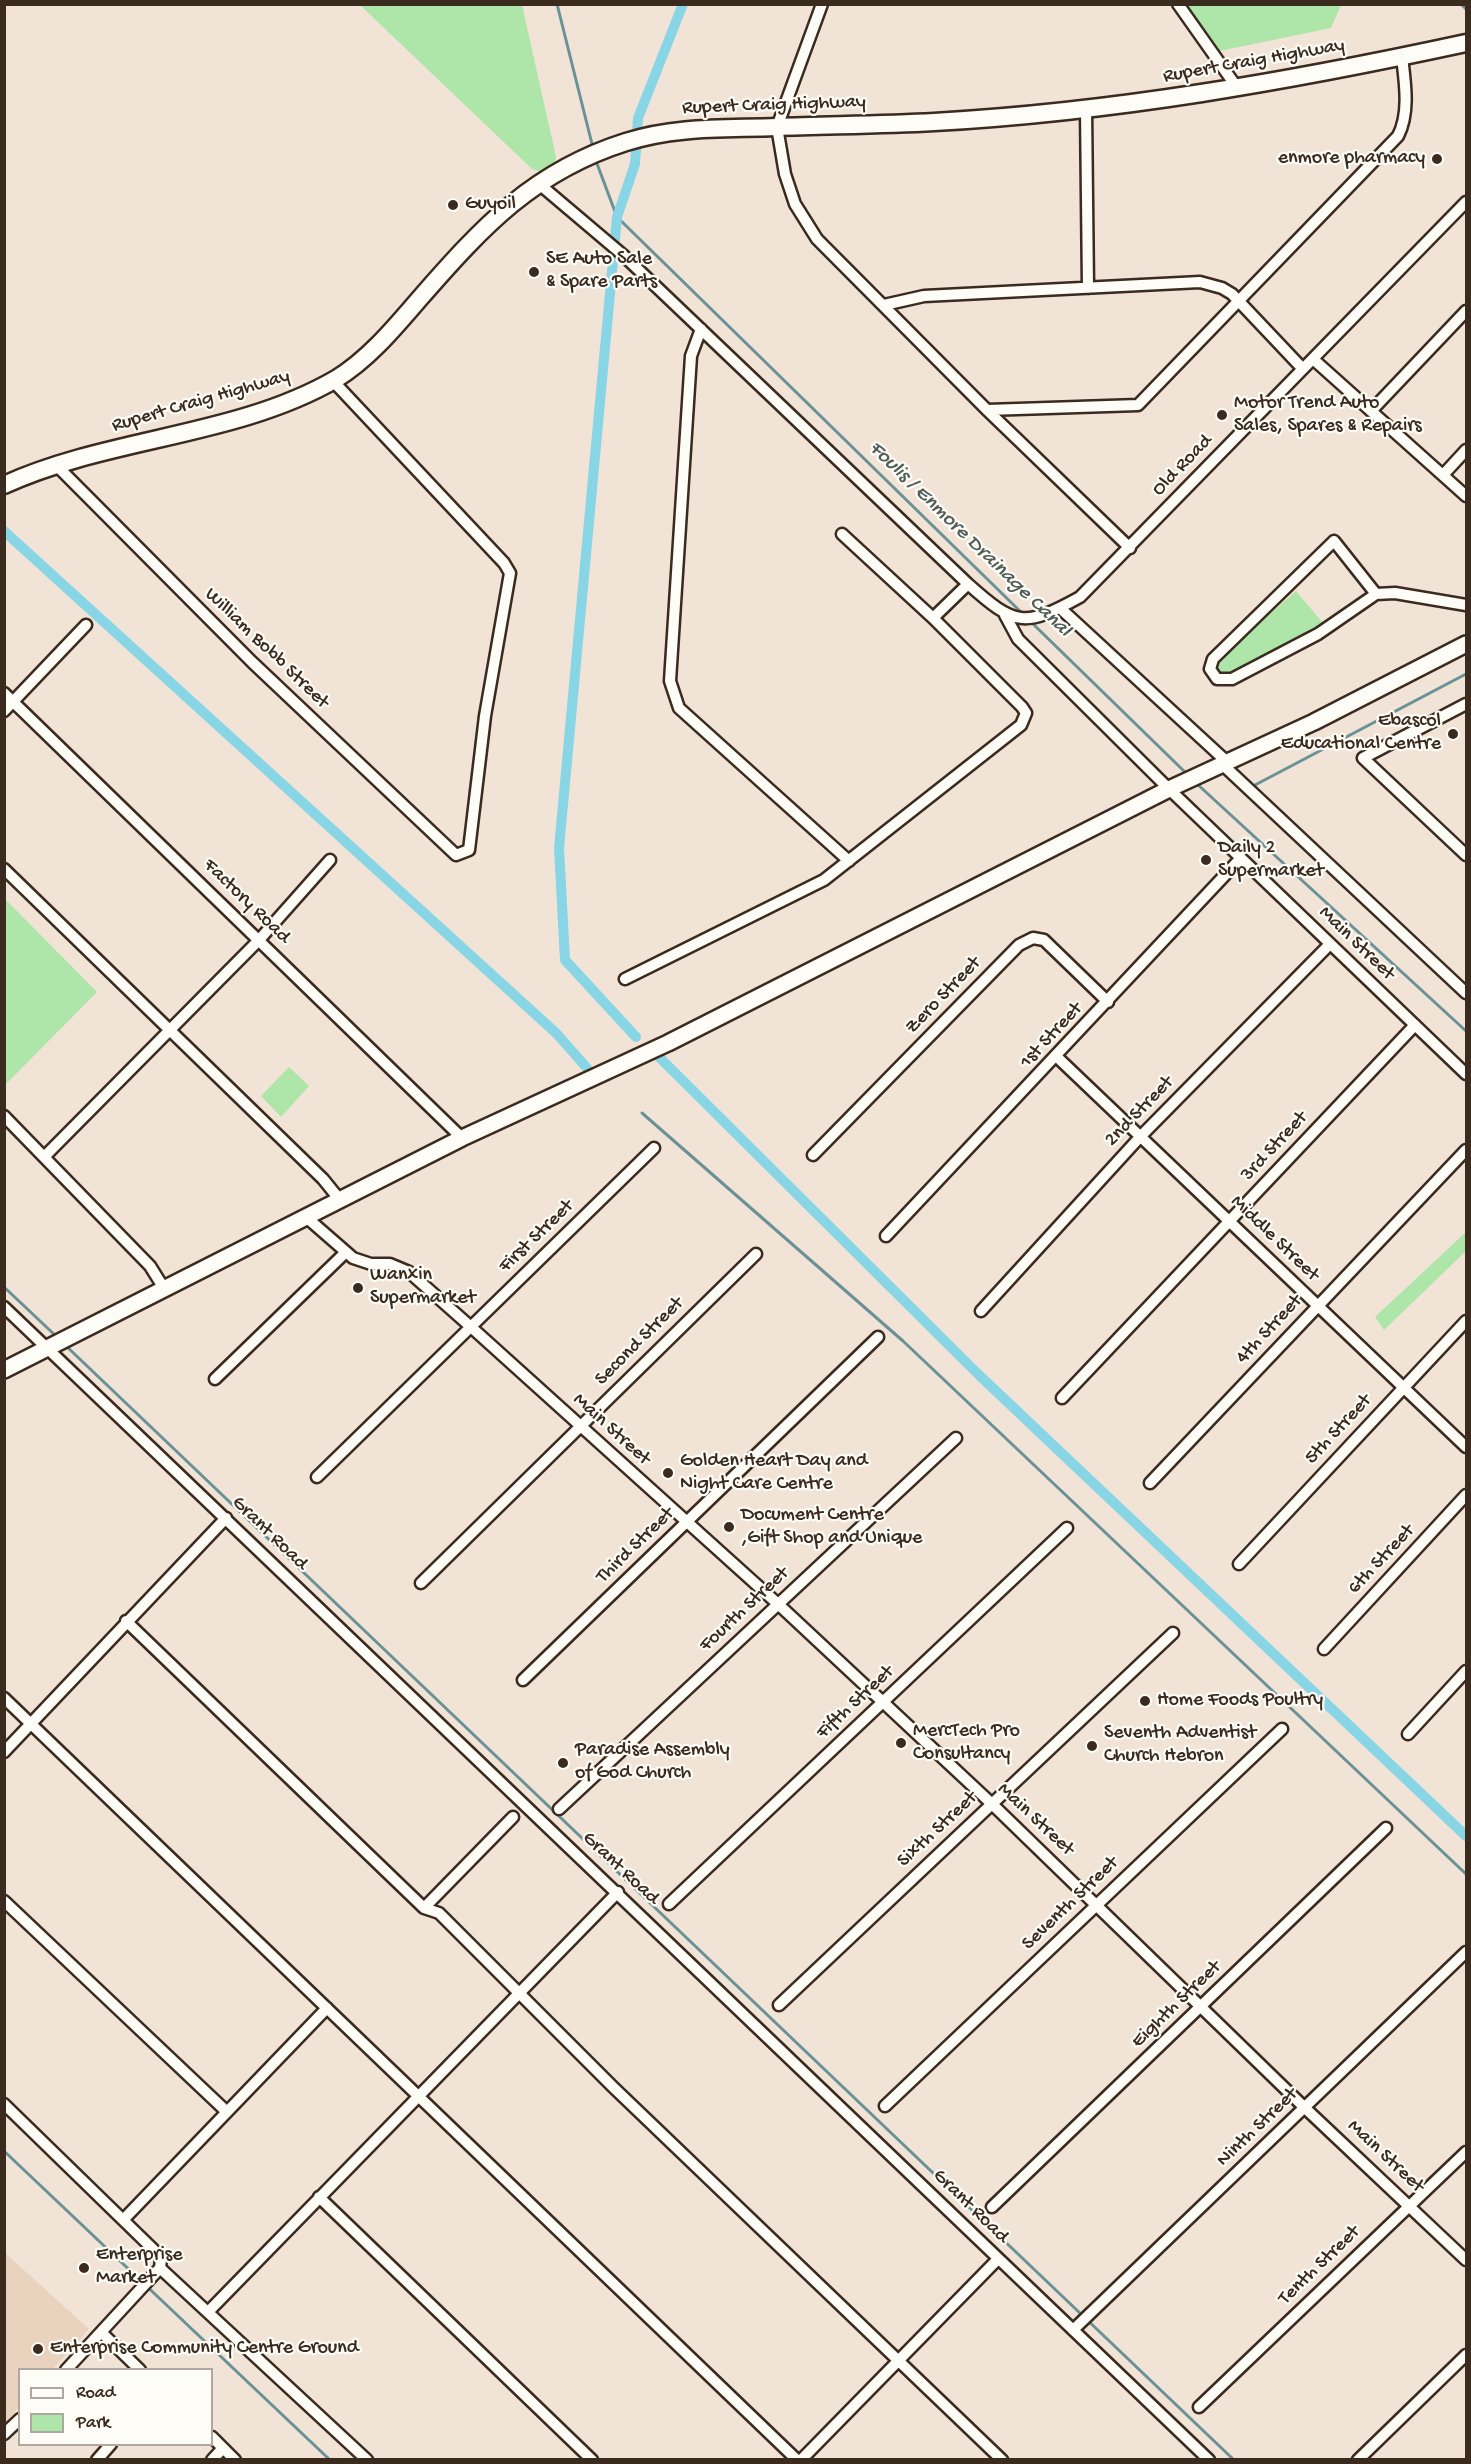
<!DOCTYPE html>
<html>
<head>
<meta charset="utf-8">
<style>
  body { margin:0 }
  #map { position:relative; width:1471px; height:2464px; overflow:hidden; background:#f1e4d6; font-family:"Gochi Hand",sans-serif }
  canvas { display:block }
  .frame { position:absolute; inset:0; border:6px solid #3b2a1e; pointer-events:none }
  .legend { position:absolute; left:18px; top:2368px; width:195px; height:78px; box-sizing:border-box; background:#fdfcf7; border:2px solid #afa8a0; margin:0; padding:8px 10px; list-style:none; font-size:18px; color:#3b2a1e }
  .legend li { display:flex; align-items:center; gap:12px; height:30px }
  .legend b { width:30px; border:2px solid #afa8a0 }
</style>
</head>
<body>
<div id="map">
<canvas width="1471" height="2464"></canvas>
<div class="frame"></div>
<ul class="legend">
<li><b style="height:8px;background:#fdfcf7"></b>Road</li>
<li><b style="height:16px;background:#aee5a9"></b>Park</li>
</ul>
</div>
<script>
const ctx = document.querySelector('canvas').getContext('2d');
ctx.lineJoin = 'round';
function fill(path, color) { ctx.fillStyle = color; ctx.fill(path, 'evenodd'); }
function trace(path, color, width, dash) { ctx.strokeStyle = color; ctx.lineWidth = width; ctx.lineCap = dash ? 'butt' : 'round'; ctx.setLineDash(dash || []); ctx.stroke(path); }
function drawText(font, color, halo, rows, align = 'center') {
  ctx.font = font + ' "Gochi Hand",sans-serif'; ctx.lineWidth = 4.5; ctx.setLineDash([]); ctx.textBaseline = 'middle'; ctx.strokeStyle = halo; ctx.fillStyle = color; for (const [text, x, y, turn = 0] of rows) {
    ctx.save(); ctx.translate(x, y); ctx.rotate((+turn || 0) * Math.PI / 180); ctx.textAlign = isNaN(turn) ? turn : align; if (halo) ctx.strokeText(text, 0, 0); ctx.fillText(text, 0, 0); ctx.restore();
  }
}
fill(new Path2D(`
  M 4,2252 L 89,2329 L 53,2369 L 20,2370 L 19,2407 L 5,2423 Z`), '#e9d3bf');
fill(new Path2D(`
  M 360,5 L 522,5 L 556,157 L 554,166 L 542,172 L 532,169 Z
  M 1177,5 L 1341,5 L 1331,28 L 1210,53 Z
  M 1296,591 L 1323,623 L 1229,675 L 1222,674 L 1216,666 L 1217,661 Z
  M 5,899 L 97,992 L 5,1085 Z
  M 289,1067 L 309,1086 L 281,1117 L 261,1096 Z
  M 1466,1232 L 1466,1251 L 1384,1330 L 1375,1317 Z`), '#aee5a9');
trace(new Path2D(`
  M 557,4 L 593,148
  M 1461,4 L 1466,9
  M 596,161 L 617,217 L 1024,615
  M 1031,622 L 1187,774
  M 1196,783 L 1466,1031
  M 1255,785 L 1466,674
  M 642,1113 L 903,1341 L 1466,1874
  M 4,1287 L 57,1337
  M 64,1344 L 1234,2460
  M 4,2151 L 330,2460`), '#699196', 3);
trace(new Path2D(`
  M 4,531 L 556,1033 L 587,1068
  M 636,1037 L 565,960 L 559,848 L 617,217 L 635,164 L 638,118 L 683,4
  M 658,1056 L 979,1375 L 1466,1836`), '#88d5e6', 10);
const street = new Path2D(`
  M 822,4 L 777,127 L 785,174 L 795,204 L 817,239 L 987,410 L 1130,548
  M 1178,4 L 1238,89
  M 1086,110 L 1088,288
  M 538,183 L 623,255 L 968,584 C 1015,626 1024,628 1080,597 L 1466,202
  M 884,305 L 924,296 L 1200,282 L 1222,288 L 1232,294 L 1302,368
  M 701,329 L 691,356 L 670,681 L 679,708 L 849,861
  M 1313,359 L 1466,496
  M 987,410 L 1138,405 L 1398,136 C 1410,113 1405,82 1402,57
  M 1371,411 L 1466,311
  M 56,465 L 252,662 L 456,855 L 469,850 L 485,716 L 510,573 L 504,563 L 333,381
  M 1443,475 L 1466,450
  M 842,534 L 933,618
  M 1376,594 L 1334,541 L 1213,659 L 1210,669 L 1217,679 L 1232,679 L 1318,634 L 1376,594 L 1395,593 L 1466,605
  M 1060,608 L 1226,761
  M 1005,615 L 1018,639 L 1169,789 L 1466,1074
  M 4,693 L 462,1138
  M 1466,704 L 1363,758 L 1466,855
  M 4,711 L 86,625
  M 1222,764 L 1466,993
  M 4,869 L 323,1179 L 340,1200
  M 625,979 L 824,880 L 1021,725 L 1026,713 L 1022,707 L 933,618 L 968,584
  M 1057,1057 L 1466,1447
  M 4,1116 L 150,1266 L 165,1290
  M 813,1155 L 1019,945 L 1033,938 L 1044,940 L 1108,1002
  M 45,1156 L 259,940 L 330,860
  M 306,1217 L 353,1258 L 371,1264 L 390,1264 L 409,1272 L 471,1327 L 778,1604 L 992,1804 L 1305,2108 L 1466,2260
  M 886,1236 L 1241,858
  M 4,1307 L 1209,2460
  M 981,1311 L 1140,1137 L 1330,944
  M 215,1379 L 346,1252
  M 1062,1398 L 1415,1025
  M 317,1477 L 654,1148
  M 1150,1483 L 1466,1150
  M 1239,1564 L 1466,1321
  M 421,1583 L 756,1254
  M 126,1621 L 424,1908 L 439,1913 L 613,2087 L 1002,2460
  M 1324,1649 L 1466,1495
  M 523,1680 L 878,1337
  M 4,1698 L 797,2460
  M 1408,1734 L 1466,1671
  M 4,1752 L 226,1518
  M 559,1809 L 956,1438
  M 4,1901 L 227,2112
  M 669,1904 L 1067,1528
  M 424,1908 L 513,1817
  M 779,2005 L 1173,1633
  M 4,2104 L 158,2254 L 161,2259 L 160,2268
  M 885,2106 L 1282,1729
  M 319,2197 L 592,2460
  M 992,2207 L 1386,1828
  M 124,2219 L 327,2008
  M 160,2268 L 367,2460
  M 208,2312 L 618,1892
  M 1073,2330 L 1466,1952
  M 101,2332 L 140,2370
  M 66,2370 L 160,2268
  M 1199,2407 L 1466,2152
  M 4,2434 L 20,2419
  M 212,2437 L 235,2460
  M 97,2460 L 111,2444
  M 212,2460 L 223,2448
  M 801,2460 L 998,2259
  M 1358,2460 L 1466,2355`);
const secondary = new Path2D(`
  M 4,1370 L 462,1138 L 668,1043 L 1169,789 L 1314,722 L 1466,644`);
const primary = new Path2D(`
  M 4,485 C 109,437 236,437 336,379 C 369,359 396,326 421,297 C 483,226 534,171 626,142 C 676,126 725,129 776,127 C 828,125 881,125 934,122 C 1114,112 1290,81 1466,43`);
trace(street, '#3b2a1e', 15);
trace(secondary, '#3b2a1e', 20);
trace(primary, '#3b2a1e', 21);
trace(street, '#fdfcf7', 10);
trace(secondary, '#fdfcf7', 15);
trace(primary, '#fdfcf7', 16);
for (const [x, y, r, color] of [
  [1437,159,6,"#3b2a1e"],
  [453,205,6,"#3b2a1e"],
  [534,272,6,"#3b2a1e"],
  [1222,415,6,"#3b2a1e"],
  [1453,734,6,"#3b2a1e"],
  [1206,860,6,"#3b2a1e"],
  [358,1288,6,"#3b2a1e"],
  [668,1473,6,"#3b2a1e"],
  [729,1527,6,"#3b2a1e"],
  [1145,1701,6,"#3b2a1e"],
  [901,1743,6,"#3b2a1e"],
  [1092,1746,6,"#3b2a1e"],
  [563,1763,6,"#3b2a1e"],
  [84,2268,6,"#3b2a1e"],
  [38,2349,6,"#3b2a1e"]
]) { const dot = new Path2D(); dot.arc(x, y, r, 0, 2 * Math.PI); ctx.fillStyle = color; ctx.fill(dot); trace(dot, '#fdfcf7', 2); }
drawText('20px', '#3b2a1e', '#fdfcf7', [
  ["Rupert Craig Highway",1254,62,-10],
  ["Rupert Craig Highway",774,106,-2],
  ["Rupert Craig Highway",201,402,-16],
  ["Old Road",1183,466,-46],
  ["William Bobb Street",266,649,44],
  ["Factory Road",246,902,44],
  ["Main Street",1356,944,44],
  ["Zero Street",944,996,-46],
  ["1st Street",1052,1036,-47],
  ["2nd Street",1140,1112,-46],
  ["3rd Street",1275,1147,-47],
  ["First Street",537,1237,-44],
  ["Middle Street",1274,1239,44],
  ["4th Street",1270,1330,-47],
  ["Second Street",640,1342,-45],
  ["Main Street",611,1430,42],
  ["5th Street",1339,1430,-47],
  ["Grant Road",269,1534,44],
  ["Third Street",636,1546,-44],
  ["6th Street",1382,1560,-47],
  ["Fourth Street",745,1610,-43],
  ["Fifth Street",856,1703,-43],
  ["Main Street",1035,1820,43],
  ["Sixth Street",938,1830,-43],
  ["Grant Road",620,1869,43],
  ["Seventh Street",1071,1904,-44],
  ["Eighth Street",1177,2005,-44],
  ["Ninth Street",1258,2128,-44],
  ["Main Street",1385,2157,43],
  ["Grant Road",970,2207,44],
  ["Tenth Street",1320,2266,-44]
]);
drawText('20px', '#3b2a1e', '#fdfcf7', [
  ["enmore pharmacy",1425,159,"right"],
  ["Guyoil",465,205],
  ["SE Auto Sale",546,260],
  ["& Spare Parts",546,283],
  ["Motor Trend Auto",1234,404],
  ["Sales, Spares & Repairs",1234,427],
  ["Ebascol",1441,722,"right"],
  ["Educational Centre",1441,745,"right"],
  ["Daily 2",1218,849],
  ["Supermarket",1218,872],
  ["Wanxin",370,1276],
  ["Supermarket",370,1299],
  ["Golden Heart Day and",680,1462],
  ["Night Care Centre",680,1485],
  ["Document Centre",741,1516],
  [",Gift Shop and Unique",741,1539],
  ["Home Foods Poultry",1157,1701],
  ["MercTech Pro",913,1732],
  ["Consultancy",913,1755],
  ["Seventh Adventist",1104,1734],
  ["Church Hebron",1104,1757],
  ["Paradise Assembly",575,1751],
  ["of God Church",575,1774],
  ["Enterprise",96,2256],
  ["Market",96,2279],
  ["Enterprise Community Centre Ground",50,2349]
], 'left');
drawText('italic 21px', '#525d5a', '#fdfcf7', [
  ["Foulis / Enmore Drainage Canal",969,540,44]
]);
</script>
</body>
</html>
